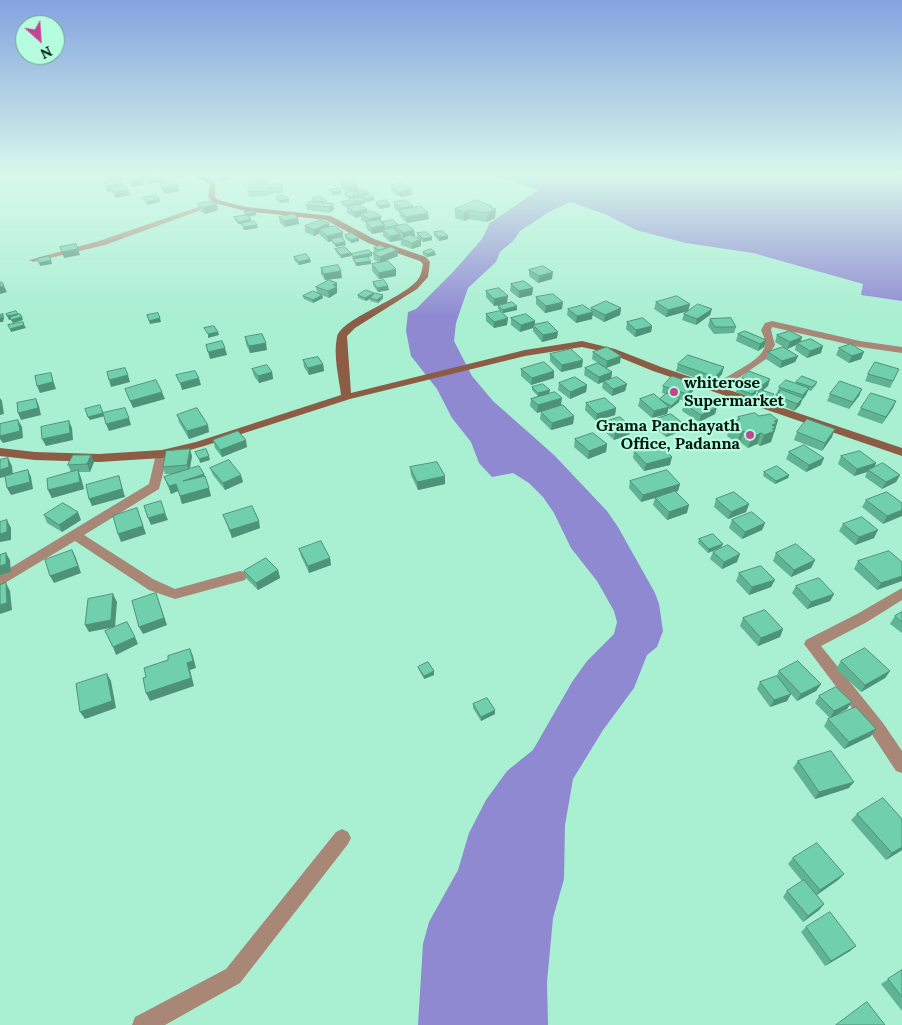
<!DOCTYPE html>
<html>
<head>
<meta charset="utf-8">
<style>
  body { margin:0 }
  #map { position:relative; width:902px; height:1025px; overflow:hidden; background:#a9efd2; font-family:Lora,serif }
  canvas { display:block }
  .north { position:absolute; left:15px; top:15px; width:50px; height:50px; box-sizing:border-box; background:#b6fddf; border:1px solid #6da18b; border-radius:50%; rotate:154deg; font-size:14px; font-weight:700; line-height:20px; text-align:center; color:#00160d }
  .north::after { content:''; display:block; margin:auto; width:18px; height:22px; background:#c34491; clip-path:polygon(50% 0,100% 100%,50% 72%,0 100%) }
</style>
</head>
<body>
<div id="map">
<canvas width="902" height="1025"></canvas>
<div class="north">N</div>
</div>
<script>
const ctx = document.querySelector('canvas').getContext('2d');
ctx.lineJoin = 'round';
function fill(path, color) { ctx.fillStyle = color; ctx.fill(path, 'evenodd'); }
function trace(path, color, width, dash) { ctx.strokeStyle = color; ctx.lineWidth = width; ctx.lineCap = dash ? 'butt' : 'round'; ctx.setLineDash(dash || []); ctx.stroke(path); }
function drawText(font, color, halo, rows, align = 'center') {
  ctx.font = font + ' Lora,serif'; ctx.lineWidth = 4.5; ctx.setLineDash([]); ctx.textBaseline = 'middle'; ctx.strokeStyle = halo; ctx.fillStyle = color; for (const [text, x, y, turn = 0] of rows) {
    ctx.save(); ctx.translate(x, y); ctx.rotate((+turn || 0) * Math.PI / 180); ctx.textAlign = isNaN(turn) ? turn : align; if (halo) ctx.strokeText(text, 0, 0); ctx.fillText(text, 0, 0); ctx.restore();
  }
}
fill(new Path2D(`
  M 481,173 L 902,173 L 902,301 L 861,295 L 863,284 L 753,253 L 686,243 L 636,230 L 605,214 L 570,202 L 549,212 L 520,231 L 513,241 L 500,252 L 496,262 L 468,288 L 456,323 L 454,341 L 472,376 L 493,401 L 554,455 L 607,511 L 618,527 L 655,593 L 659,604 L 663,631 L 657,647 L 647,655 L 634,688 L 603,730 L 573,779 L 565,825 L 564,879 L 553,918 L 547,982 L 548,1025 L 418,1025 L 423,944 L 429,922 L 458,870 L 469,833 L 486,800 L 507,771 L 533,750 L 572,682 L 587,661 L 614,634 L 617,622 L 614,611 L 597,581 L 571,548 L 554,513 L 543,497 L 529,483 L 513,473 L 492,477 L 479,463 L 471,442 L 452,418 L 437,389 L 411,356 L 406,331 L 408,312 L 416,309 L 453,272 L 482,239 L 490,223 L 538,190 L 511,180 Z`), '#8f89d2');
fill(new Path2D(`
  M 213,202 L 217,204 L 215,205 L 105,245 L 33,262 L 29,260 L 99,241 Z
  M 772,321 L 860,341 L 902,347 L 902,353 L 860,347 L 772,327 L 771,330 L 775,345 L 766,359 L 720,391 L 712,391 L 711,389 C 722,375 763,363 765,345 C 766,340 763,335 761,330 L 765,323 Z
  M 162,450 L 168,454 L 159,489 L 84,535 L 153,579 L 175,589 L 240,571 L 245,572 L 247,576 L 245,580 L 175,599 L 149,590 L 75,541 L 0,586 L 0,574 L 149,484 L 156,454 Z
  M 902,588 L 902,600 L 867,622 L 821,646 L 883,723 L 902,751 L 902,773 L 896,771 L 871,733 L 804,644 L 806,640 L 857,614 Z
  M 342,829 L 348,832 L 351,838 L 348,844 L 240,983 L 165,1025 L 132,1025 L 135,1017 L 226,969 L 336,832 Z`), '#a88776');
fill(new Path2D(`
  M 188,173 L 197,173 L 215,182 L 215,197 L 218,200 L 246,207 L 331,216 L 374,239 L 426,257 L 430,262 L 428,277 L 417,289 L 355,328 L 347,336 L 351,393 L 525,350 L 582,341 L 615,349 L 661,367 L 902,448 L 902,456 L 653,371 L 609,353 L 582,347 L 525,356 L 350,399 L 204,446 L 162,458 L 99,462 L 35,460 L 0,456 L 0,448 L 35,452 L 99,454 L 162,450 L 196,442 L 341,395 C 339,378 333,355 337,337 C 342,317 410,297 420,276 C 422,272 422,268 423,264 L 420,261 L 368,243 L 326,220 L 246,211 L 214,203 L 208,197 L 210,184 Z`), '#8c5c45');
fill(new Path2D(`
  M 104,173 L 123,180 L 120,180 L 122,185 L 130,195 L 116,198 L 112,191 L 108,192 L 104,182 L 107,182 Z
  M 206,173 L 230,173 L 231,178 L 221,181 L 206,175 Z
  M 269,180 L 269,183 L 257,184 L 256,181 Z
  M 341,182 L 359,190 L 368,192 L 369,194 L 374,197 L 374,200 L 367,202 L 365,201 L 365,203 L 360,205 L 367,209 L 367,212 L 382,222 L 398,225 L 415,236 L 414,237 L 420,239 L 417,236 L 417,233 L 432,240 L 423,242 L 421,240 L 421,246 L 412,249 L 401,245 L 401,239 L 402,239 L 400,237 L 401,240 L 390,242 L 383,236 L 383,232 L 372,234 L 366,228 L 366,223 L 361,220 L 361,216 L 356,218 L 347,213 L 347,207 L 342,205 L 341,202 L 353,201 L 353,199 L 349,199 L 345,196 L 345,193 L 346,192 L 341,188 Z
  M 160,184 L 179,191 L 165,194 L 161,189 Z
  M 282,184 L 283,190 L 282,193 L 270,194 L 269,196 L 249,197 L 248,191 Z
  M 391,185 L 412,195 L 400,197 L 391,191 Z
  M 276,197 L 289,202 L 280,203 L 276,200 Z
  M 312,198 L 327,203 L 334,209 L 330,213 L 307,210 L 306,205 L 313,201 Z
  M 376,202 L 390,204 L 390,207 L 380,209 L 376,205 Z
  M 394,202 L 413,206 L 413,208 L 429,219 L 407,223 L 400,216 L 399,212 L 394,208 Z
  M 198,204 L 217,204 L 218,210 L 205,214 L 199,210 Z
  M 492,208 L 495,218 L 487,222 L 469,219 L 464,221 L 455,218 L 455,209 Z
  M 244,212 L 256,215 L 249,217 L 251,221 L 258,228 L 244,230 L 241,224 L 238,224 L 235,220 L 234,217 L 245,215 Z
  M 279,217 L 298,218 L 299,224 L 285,227 L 280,223 Z
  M 305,226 L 330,227 L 343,232 L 343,238 L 346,245 L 336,247 L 332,242 L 332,241 L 328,242 L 320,235 L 320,233 L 314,236 L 305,232 Z
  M 434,232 L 448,236 L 448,239 L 439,241 L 434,235 Z
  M 345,235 L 359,241 L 351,243 L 345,238 Z
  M 374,248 L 386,248 L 386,249 L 398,256 L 382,262 L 396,269 L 396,276 L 379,279 L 372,271 L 372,264 L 380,263 L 374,260 L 373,253 L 377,252 L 374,251 Z
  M 335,249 L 351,253 L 351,256 L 341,258 L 336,252 Z
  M 423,252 L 436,255 L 427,257 L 423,255 Z
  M 351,254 L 372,256 L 368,257 L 371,264 L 356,266 L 354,262 L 353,259 L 352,257 Z
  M 294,257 L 311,262 L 299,265 L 294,260 Z
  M 321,268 L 342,278 L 325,280 L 321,274 Z
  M 529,270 L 552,279 L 538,283 L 529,276 Z
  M 373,282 L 389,290 L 378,292 L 373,285 Z
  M 511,284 L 533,288 L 532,295 L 519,298 L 510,291 Z
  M 316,287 L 338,289 L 337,290 L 337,293 L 329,298 L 322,295 L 323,298 L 313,303 L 304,299 L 303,296 L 317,293 Z
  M 486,291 L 507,303 L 494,306 L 486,297 Z
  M 358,295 L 383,298 L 378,303 L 370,301 L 370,299 L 366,301 L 358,298 Z
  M 536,297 L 562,309 L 545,313 L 536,304 Z
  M 656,302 L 690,304 L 688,310 L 712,309 L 710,315 L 696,325 L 682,320 L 684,314 L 688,311 L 666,317 L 654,309 Z
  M 498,306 L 517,306 L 517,310 L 503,313 L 498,309 Z
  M 591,308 L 621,308 L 620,315 L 604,322 L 592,315 L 592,319 L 576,323 L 567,315 L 568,309 L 591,311 Z
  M 486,314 L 507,325 L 494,328 L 486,321 Z
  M 511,318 L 535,321 L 535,324 L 557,338 L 542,342 L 533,331 L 533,328 L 520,332 L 511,325 Z
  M 710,319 L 736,327 L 734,333 L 714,334 L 708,326 Z
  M 627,322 L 652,326 L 651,332 L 635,337 L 626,329 Z
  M 738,334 L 766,340 L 764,347 L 758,351 L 736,341 Z
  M 777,335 L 802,337 L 800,342 L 821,353 L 807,358 L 795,350 L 796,345 L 787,349 L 775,342 Z
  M 245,337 L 267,350 L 250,353 L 246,344 Z
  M 839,348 L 861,359 L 849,363 L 836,355 Z
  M 593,352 L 620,363 L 606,368 L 612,372 L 611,379 L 627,384 L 625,391 L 612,396 L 602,388 L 603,382 L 598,384 L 584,375 L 585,368 L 598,363 L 592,359 Z
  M 768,352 L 798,356 L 795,362 L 780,368 L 766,359 Z
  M 550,354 L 582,367 L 561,372 L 550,361 Z
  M 303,360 L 323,364 L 324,371 L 309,375 L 304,367 Z
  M 678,364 L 722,374 L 713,384 L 676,371 Z
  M 252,369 L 272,372 L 273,379 L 259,383 L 254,376 Z
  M 521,369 L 554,378 L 531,385 L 521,376 Z
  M 899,369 L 890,388 L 865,381 L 868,374 Z
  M 742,378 L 768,386 L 763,390 L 773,397 L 769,403 L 756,398 L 759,392 L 756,391 L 756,393 L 751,398 L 736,392 L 737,389 L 741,385 L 740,385 Z
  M 796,382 L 817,382 L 816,385 L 811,391 L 808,390 L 806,395 L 802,400 L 800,405 L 794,411 L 774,402 L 779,387 L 796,383 Z
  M 559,383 L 587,385 L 586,392 L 570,399 L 558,390 Z
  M 695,384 L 693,391 L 685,401 L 679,399 L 679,402 L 670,409 L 668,408 L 667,414 L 652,418 L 638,406 L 640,399 L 660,399 L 666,394 L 662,393 L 663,386 Z
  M 532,387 L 549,393 L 561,405 L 537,413 L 530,406 L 531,399 L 538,396 L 532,390 Z
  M 862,389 L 859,396 L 849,409 L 827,401 L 830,394 Z
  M 896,401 L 893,408 L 882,424 L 857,415 L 861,408 Z
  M 586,403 L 616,408 L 615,415 L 596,421 L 585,410 Z
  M 684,404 L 717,407 L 715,414 L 699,422 L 682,411 Z
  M 541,412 L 574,416 L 573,424 L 551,430 L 540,419 Z
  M 177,415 L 209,432 L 189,439 L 179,422 Z
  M 759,416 L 778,420 L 771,442 L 760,446 L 757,444 L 748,448 L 740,442 L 737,443 L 727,436 L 730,425 L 737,421 L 738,417 Z
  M 656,419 L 684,424 L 682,431 L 666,437 L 654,427 Z
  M 604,422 L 630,434 L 614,440 L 603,430 Z
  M 797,432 L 832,437 L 822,451 L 794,440 Z
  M 575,439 L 607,444 L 606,452 L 588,459 L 574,447 Z
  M 213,440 L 247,447 L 222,457 L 215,448 Z
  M 634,451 L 670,465 L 644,471 L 633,458 Z
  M 789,452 L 824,458 L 821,465 L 806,472 L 786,459 Z
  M 91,455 L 94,462 L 90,472 L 79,472 L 81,478 L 84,489 L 52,498 L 48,490 L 71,472 L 68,465 Z
  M 192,456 L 190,469 L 204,474 L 211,496 L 182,504 L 178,491 L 171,494 L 164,477 L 175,474 L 165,474 L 163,467 Z
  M 841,456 L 876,463 L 874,467 L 900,475 L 896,482 L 882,489 L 865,477 L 867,472 L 854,476 L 838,464 Z
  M 410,467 L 445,484 L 418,490 L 411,475 Z
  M 210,468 L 243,482 L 225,490 L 213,475 Z
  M 764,472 L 789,475 L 788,478 L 775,484 L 763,476 Z
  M 630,481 L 680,484 L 678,491 L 676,492 L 687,513 L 667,520 L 653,505 L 655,498 L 641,502 L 629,488 Z
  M 716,499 L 749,504 L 746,512 L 728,519 L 714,507 Z
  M 866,500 L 902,503 L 883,524 L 862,507 Z
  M 44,515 L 81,520 L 62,532 L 47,523 Z
  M 223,515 L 260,528 L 232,538 Z
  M 732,520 L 765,523 L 762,530 L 742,539 L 729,528 Z
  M 843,524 L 874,538 L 855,545 L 839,531 Z
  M 699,539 L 723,544 L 721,547 L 708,553 L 698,543 Z
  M 299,549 L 330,558 L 331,565 L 309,573 L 301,556 Z
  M 713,552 L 737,562 L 722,569 L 710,559 Z
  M 776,553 L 815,560 L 811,568 L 791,577 L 773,561 Z
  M 858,561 L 902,562 L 877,590 L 854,569 Z
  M 278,570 L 280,578 L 258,590 L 246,578 L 244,571 Z
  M 739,573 L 771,587 L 749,595 L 736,581 Z
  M 796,586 L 834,594 L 830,601 L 807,609 L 792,593 Z
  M 902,612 L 902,633 L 890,624 L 895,616 Z
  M 743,618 L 783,629 L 780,637 L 758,646 L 740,626 Z
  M 841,661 L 890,671 L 885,678 L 861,692 L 836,669 Z
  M 418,667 L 434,671 L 434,675 L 424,679 L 419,670 Z
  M 779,671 L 821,684 L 816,691 L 797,701 L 791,694 L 787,701 L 770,707 L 757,689 L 760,682 L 776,677 Z
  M 819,696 L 852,702 L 847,709 L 830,718 L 815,703 Z
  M 473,704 L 495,714 L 481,721 L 473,708 Z
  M 828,719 L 871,736 L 844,749 L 824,726 Z
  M 798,761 L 849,788 L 815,799 L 793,768 Z
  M 857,814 L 902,850 L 886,860 L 851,820 Z
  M 793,858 L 844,874 L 838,880 L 817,895 L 824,904 L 819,910 L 803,922 L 783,897 L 787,891 L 802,881 L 788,864 Z
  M 806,927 L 856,946 L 850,951 L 825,966 L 801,932 Z
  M 902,970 L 902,1011 L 881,984 Z`), '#60b393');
fill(new Path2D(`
  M 157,173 L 167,173 L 168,175 L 157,176 Z
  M 228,173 L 230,173 L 231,178 L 221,181 L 220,176 Z
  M 282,173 L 292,173 L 293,174 L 283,176 Z
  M 122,174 L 123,180 L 107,182 L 105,177 Z
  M 151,174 L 152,177 L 140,179 L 140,176 Z
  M 185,175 L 186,177 L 176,179 L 175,177 Z
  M 163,177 L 164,182 L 149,184 L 147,179 Z
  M 143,179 L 144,185 L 132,187 L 130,181 Z
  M 122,184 L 123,190 L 111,188 L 112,191 L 108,192 L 106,186 Z
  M 358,185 L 359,190 L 346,193 L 346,187 Z
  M 178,186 L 179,191 L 165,194 L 163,188 Z
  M 128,189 L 130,195 L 116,198 L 114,192 Z
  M 412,189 L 412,195 L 400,197 L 399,192 Z
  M 341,191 L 341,194 L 332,195 L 332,192 Z
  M 368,192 L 369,195 L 361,197 L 361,194 Z
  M 359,195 L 359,198 L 349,199 L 349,197 Z
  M 374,197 L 374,200 L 367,202 L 367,199 Z
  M 159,199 L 160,202 L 147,205 L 146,202 Z
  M 289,199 L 289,202 L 280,203 L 280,201 Z
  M 365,200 L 365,203 L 359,205 L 358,202 Z
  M 217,204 L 218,210 L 205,214 L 203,208 Z
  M 333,204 L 334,209 L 330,213 L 330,207 Z
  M 390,204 L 390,207 L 380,209 L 380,206 Z
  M 413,206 L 413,211 L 401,212 L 401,208 Z
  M 492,206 L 492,211 L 496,209 L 495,218 L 487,222 L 487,213 L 489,207 Z
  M 367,209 L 367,215 L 360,214 L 361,216 L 356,218 L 355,212 Z
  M 469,210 L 469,219 L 464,221 L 464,212 Z
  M 256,212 L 256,215 L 247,217 L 246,214 Z
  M 428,213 L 429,219 L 407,223 L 406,217 Z
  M 381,216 L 381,222 L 370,225 L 369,219 Z
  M 298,218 L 299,224 L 285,227 L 284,221 Z
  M 251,219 L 251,222 L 238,224 L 238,222 Z
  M 329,223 L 330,229 L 319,229 L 320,233 L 314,236 L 314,230 Z
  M 257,225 L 258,228 L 244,230 L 244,227 Z
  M 384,225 L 385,231 L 383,230 L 383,232 L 372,234 L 371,228 Z
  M 414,230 L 415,236 L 403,239 L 403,233 Z
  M 343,232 L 343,238 L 333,241 L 331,239 L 332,241 L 328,242 L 327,236 Z
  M 400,234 L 401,240 L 390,242 L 390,236 Z
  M 448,236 L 448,239 L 439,241 L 439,237 Z
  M 432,237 L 432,240 L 423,242 L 423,239 Z
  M 359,238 L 359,241 L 351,243 L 351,240 Z
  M 421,239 L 421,246 L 412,249 L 412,243 Z
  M 345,242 L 346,245 L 336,247 L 335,244 Z
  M 78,249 L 80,255 L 64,258 L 62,252 Z
  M 397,250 L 398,256 L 380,263 L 380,257 Z
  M 435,252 L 436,255 L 427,257 L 427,254 Z
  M 351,253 L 351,256 L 341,258 L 341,255 Z
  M 372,253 L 372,256 L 355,260 L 354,257 Z
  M 310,259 L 311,262 L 299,265 L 299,262 Z
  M 51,260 L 52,264 L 40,266 L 39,263 Z
  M 371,261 L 371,264 L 356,266 L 356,263 Z
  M 396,269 L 396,276 L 379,279 L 379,273 Z
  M 341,271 L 342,278 L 325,280 L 324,274 Z
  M 553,272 L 552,279 L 538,283 L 539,276 Z
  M 337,283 L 337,293 L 329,298 L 328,291 L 333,285 Z
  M 4,286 L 7,292 L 0,294 L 0,287 Z
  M 388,286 L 389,290 L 378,292 L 377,288 Z
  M 533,288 L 532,295 L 519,298 L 519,291 Z
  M 374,293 L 374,296 L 366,301 L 365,298 Z
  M 322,295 L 323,298 L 313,303 L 313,300 Z
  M 383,295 L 383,298 L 378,303 L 377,300 Z
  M 508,296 L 507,303 L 494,306 L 494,299 Z
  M 563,302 L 562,309 L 545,313 L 546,306 Z
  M 690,304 L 688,311 L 666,317 L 668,310 Z
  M 517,306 L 517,310 L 503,313 L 503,310 Z
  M 621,308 L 620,315 L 604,322 L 605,315 Z
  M 712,309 L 710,315 L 696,325 L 697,319 Z
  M 593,312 L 592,319 L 576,323 L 577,316 Z
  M 3,314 L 4,318 L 3,322 L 0,322 L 0,318 Z
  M 18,314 L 19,317 L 9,320 L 7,316 Z
  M 22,317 L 23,320 L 13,323 L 11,320 Z
  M 160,318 L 161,322 L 150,324 L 149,321 Z
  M 508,318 L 507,325 L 494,328 L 494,322 Z
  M 535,321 L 534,326 L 533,325 L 533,328 L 520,332 L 521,325 Z
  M 24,325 L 26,328 L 11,332 L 10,329 Z
  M 652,326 L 651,332 L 635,337 L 636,330 Z
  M 218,332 L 219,335 L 208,338 L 208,334 Z
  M 558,332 L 557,338 L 542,342 L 543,335 Z
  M 802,337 L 800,344 L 797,343 L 796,345 L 787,349 L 790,342 Z
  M 766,340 L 764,347 L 758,351 L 760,344 Z
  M 266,343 L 267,350 L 250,353 L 249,346 Z
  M 823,346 L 821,353 L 807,358 L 810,351 Z
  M 225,348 L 227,355 L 210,359 L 208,352 Z
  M 864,352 L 861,359 L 849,363 L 852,356 Z
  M 621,356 L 620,363 L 606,368 L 607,361 Z
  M 798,356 L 795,362 L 780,368 L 782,361 Z
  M 583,360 L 582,367 L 561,372 L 562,365 Z
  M 323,364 L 324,371 L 309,375 L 308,368 Z
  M 724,367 L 722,374 L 713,384 L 715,377 Z
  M 554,371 L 554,378 L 531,385 L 532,378 Z
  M 272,372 L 273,379 L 259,383 L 258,376 Z
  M 612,372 L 611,379 L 598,384 L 599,377 Z
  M 51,373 L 53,380 L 56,389 L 40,393 L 37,386 Z
  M 128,375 L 130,382 L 111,387 L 109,380 Z
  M 199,378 L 201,385 L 182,390 L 180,383 Z
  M 770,379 L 768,386 L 761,392 L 763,385 Z
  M 627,384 L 625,391 L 612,396 L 613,389 Z
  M 695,384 L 693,391 L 685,401 L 687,394 Z
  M 587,385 L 586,392 L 570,399 L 570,392 Z
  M 809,388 L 806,395 L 802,400 L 800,405 L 794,411 L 797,404 L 801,399 L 803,395 Z
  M 757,389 L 756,393 L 751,398 L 752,394 Z
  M 862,389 L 859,396 L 849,409 L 853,402 Z
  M 550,390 L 549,394 L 538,397 L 538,393 Z
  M 162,392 L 165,399 L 133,408 L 130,401 Z
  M 0,398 L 2,401 L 4,414 L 0,415 Z
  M 562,398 L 561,405 L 537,413 L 538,405 Z
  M 680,398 L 679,402 L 670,409 L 671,406 Z
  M 36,399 L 39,406 L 41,415 L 21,420 L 18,413 Z
  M 896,401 L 893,408 L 882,424 L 886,417 Z
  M 669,407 L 667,414 L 652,418 L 654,411 Z
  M 717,407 L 715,414 L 699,422 L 701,415 Z
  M 616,408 L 615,415 L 596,421 L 597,414 Z
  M 103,413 L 105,416 L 90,420 L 88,417 Z
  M 574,416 L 573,424 L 551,430 L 552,423 Z
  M 129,418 L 131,425 L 109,431 L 106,424 Z
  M 18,420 L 22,427 L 23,438 L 3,443 L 0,439 L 0,436 Z
  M 778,420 L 771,442 L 760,446 L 764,435 L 774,421 Z
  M 69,421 L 72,428 L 73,440 L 46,446 L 42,439 Z
  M 684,424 L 682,431 L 666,437 L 668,429 Z
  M 208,425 L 209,432 L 189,439 L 187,431 Z
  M 632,427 L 630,434 L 614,440 L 615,433 Z
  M 835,429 L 832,437 L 822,451 L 825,443 Z
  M 744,431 L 740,442 L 737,443 L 741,432 Z
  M 761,433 L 757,444 L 748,448 L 752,437 Z
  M 246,440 L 247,447 L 222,457 L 220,450 Z
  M 607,444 L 606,452 L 588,459 L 589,451 Z
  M 190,449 L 192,456 L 189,472 L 187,465 Z
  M 91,455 L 94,462 L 90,472 L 87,464 Z
  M 209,456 L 210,460 L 200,463 L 199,459 Z
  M 672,457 L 670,465 L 644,471 L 646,464 Z
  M 8,458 L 12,466 L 13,475 L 0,478 L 0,470 Z
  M 824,458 L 821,465 L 806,472 L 809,465 Z
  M 876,463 L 873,470 L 868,470 L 867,472 L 854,476 L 857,469 Z
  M 28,470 L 31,477 L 33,489 L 11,495 L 7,488 Z
  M 78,470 L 81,478 L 84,489 L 52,498 L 48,490 Z
  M 204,474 L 206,482 L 183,481 Z
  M 241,475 L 243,482 L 225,490 L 223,483 Z
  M 789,475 L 788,478 L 775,484 L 776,481 Z
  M 900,475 L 896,482 L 882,489 L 886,482 Z
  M 119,476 L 125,497 L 92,506 L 89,499 Z
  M 445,476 L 445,484 L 418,490 L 417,482 Z
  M 176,484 L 178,491 L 171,494 L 169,486 Z
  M 680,484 L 678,491 L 641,502 L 643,495 Z
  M 209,488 L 211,496 L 182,504 L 180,496 Z
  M 749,504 L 746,512 L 728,519 L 731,512 Z
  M 689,505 L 687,513 L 667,520 L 669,512 Z
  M 137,508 L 146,534 L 121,542 L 118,534 Z
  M 902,510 L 902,516 L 883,524 L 887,516 Z
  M 78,512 L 81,520 L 62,532 L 59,525 Z
  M 165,513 L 168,520 L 151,525 L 148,518 Z
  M 7,520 L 11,528 L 11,540 L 0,542 L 0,534 Z
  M 259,521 L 260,528 L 232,538 L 230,530 Z
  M 765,523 L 762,530 L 742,539 L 745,532 Z
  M 878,530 L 874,538 L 855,545 L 859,537 Z
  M 723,544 L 721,547 L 708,553 L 709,549 Z
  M 72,550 L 76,558 L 81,573 L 54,583 L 50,576 Z
  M 6,553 L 10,560 L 11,572 L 0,575 L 0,566 Z
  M 740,554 L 737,562 L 722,569 L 724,562 Z
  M 330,558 L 331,565 L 309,573 L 308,566 Z
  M 815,560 L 811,568 L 791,577 L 794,570 Z
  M 278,570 L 280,578 L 258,590 L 256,583 Z
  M 902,576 L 902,581 L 877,590 L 881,583 Z
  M 775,580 L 771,587 L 749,595 L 752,587 Z
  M 6,583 L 10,591 L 12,610 L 0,614 L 0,605 Z
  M 156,593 L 167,625 L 143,634 L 139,627 Z
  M 113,594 L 117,602 L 115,627 L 89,632 L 85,625 Z
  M 834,594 L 830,601 L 807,609 L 811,602 Z
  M 783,629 L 780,637 L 758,646 L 761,638 Z
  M 135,637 L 138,644 L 116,655 L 113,647 Z
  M 190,649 L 193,656 L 196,668 L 190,670 L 194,686 L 150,701 L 146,693 L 187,663 Z
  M 434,671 L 434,675 L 424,679 L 424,676 Z
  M 890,671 L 885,678 L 861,692 L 865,685 Z
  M 107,674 L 111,681 L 116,708 L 85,719 L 80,712 Z
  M 821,684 L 816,691 L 797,701 L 801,694 Z
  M 791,694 L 787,701 L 770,707 L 774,700 Z
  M 852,702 L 847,709 L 830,718 L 834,711 Z
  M 495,710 L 495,714 L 481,721 L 481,717 Z
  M 876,729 L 871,736 L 844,749 L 849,742 Z
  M 854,782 L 849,788 L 815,799 L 819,792 Z
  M 902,847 L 902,850 L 886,860 L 892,853 Z
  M 844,874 L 838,880 L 815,896 L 820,890 Z
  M 824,904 L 819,910 L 803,922 L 808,916 Z
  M 856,946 L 850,951 L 825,966 L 831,961 Z`), '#4e9278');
const building = new Path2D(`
  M 104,173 L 121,173 L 122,174 L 105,177 Z
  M 138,173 L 150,173 L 151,174 L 141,176 L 139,175 Z
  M 155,173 L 161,173 L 163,177 L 147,179 L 146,174 Z
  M 175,173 L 183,173 L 185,175 L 175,177 L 172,174 Z
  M 214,173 L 228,173 L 220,176 Z
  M 141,175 L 143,179 L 130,181 L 128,177 Z
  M 269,177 L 268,180 L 256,181 L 257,178 Z
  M 120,180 L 122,184 L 106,186 L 104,182 Z
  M 353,180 L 358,185 L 346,187 L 341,182 Z
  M 174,181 L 178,186 L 163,188 L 160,184 Z
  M 403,183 L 412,189 L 399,192 L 391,185 Z
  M 250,184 L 282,184 L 281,188 L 269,188 L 268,191 L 248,191 Z
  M 125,185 L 128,189 L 114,192 L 111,188 Z
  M 338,188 L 341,191 L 332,192 L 329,190 Z
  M 364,189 L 368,192 L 361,194 L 356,191 Z
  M 355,191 L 359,195 L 349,197 L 345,193 Z
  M 369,194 L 374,197 L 367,199 L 362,196 Z
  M 156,195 L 159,199 L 146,202 L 143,198 Z
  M 284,195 L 289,199 L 280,201 L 276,197 Z
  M 320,196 L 327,201 L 320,202 L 317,202 L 312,198 Z
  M 359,197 L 365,200 L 358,202 L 353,199 Z
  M 350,200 L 356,203 L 348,205 L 341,202 Z
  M 385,200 L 390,204 L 380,206 L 376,202 Z
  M 406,200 L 413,206 L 401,208 L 394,202 Z
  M 476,200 L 492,206 L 489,207 L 496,209 L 487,213 L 469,210 L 464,212 L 455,209 Z
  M 211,201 L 217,204 L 203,208 L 198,204 Z
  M 310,201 L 333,204 L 330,207 L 306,205 Z
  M 358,204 L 367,209 L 355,212 L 347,207 Z
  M 421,206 L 428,213 L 406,217 L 399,210 Z
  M 252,211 L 256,212 L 246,214 L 244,212 Z
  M 372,211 L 381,216 L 369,219 L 360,214 Z
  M 294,214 L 298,218 L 284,221 L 279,217 Z
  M 248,215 L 251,219 L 238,222 L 234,217 Z
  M 320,220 L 329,223 L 314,230 L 305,226 Z
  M 379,220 L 384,225 L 371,228 L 366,222 Z
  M 393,220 L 398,225 L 387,227 L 382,222 Z
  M 254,221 L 257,225 L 244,227 L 241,223 Z
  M 406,224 L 414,230 L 403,233 L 395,226 Z
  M 335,226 L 343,232 L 327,236 L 319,229 Z
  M 393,228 L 400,234 L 390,236 L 383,230 Z
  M 443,231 L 448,236 L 439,237 L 434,232 Z
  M 426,232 L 432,237 L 423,239 L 417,233 Z
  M 352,233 L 359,238 L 351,240 L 345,235 Z
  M 410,235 L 421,239 L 412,243 L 401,239 Z
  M 342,237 L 345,242 L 335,244 L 331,239 Z
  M 76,244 L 78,249 L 62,252 L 60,247 Z
  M 380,245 L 386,248 L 379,250 L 374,248 Z
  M 345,247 L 351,253 L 341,255 L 335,249 Z
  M 391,247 L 397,250 L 380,257 L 373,253 Z
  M 431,249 L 435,252 L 427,254 L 423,252 Z
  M 369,250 L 372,253 L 354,257 L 351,254 Z
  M 306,254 L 310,259 L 299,262 L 294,257 Z
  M 49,256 L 51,260 L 39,263 L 37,259 Z
  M 368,257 L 371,261 L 356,263 L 353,259 Z
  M 388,261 L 396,269 L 379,273 L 372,264 Z
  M 338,265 L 341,271 L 324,274 L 321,268 Z
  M 543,266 L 553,272 L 539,276 L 529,270 Z
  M 329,280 L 337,283 L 333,285 L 337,287 L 328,291 L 316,287 Z
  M 384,280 L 388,286 L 377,288 L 373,282 Z
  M 524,281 L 533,288 L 519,291 L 511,284 Z
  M 2,282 L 4,286 L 0,287 L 0,283 Z
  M 499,288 L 508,296 L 494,299 L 486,291 Z
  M 366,290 L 374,293 L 365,298 L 358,295 Z
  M 313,291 L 322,295 L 313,300 L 303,296 Z
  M 375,293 L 383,295 L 377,300 L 370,298 Z
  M 553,294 L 563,302 L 546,306 L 536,297 Z
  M 677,296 L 690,304 L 668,310 L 656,302 Z
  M 606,301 L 621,308 L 605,315 L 591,308 Z
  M 512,302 L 517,306 L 503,310 L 498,306 Z
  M 698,304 L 712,309 L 697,319 L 684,314 Z
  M 583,305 L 593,312 L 577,316 L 568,309 Z
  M 16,311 L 18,314 L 7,316 L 6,314 Z
  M 500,311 L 508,318 L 494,322 L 486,314 Z
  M 158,313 L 160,318 L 149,321 L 147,315 Z
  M 3,314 L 2,318 L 0,318 L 0,315 Z
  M 20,314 L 22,317 L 11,320 L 10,317 Z
  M 526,314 L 535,321 L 521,325 L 511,318 Z
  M 643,318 L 652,326 L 636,330 L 627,322 Z
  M 731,318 L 736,327 L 715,327 L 710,319 Z
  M 23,322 L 24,325 L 10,329 L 8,325 Z
  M 548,322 L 558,332 L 543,335 L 533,325 Z
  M 214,326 L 218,332 L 208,334 L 204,328 Z
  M 745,331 L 766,340 L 760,344 L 738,334 Z
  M 790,331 L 802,337 L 790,342 L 777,335 Z
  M 262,334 L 266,343 L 249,346 L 245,337 Z
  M 811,339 L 823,346 L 810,351 L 797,343 Z
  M 222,341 L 225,348 L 208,352 L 206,345 Z
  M 851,344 L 864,352 L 852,356 L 839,348 Z
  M 607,347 L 621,356 L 607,361 L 593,352 Z
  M 783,347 L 798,356 L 782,361 L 768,352 Z
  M 571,349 L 583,360 L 562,365 L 550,354 Z
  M 688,355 L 724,367 L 715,377 L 678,364 Z
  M 318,357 L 323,364 L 308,368 L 303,360 Z
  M 544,362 L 554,371 L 532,378 L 521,369 Z
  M 875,362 L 899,369 L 893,381 L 868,374 Z
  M 598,363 L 612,372 L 599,377 L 585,368 Z
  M 267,365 L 272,372 L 258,376 L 252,369 Z
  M 125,368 L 128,375 L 109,380 L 107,372 Z
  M 195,371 L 199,378 L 180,383 L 176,375 Z
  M 749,371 L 770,379 L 763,385 L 742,378 Z
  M 51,373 L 53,382 L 37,386 L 35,376 Z
  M 672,376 L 695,384 L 687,394 L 663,386 Z
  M 802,376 L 817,382 L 812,387 L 796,382 Z
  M 575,377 L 587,385 L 570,392 L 559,383 Z
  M 617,377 L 627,384 L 613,389 L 604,381 Z
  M 156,380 L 162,392 L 130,401 L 125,389 Z
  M 786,380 L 809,388 L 803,395 L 779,387 Z
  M 840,381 L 862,389 L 853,402 L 830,394 Z
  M 543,384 L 550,390 L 538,393 L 532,387 Z
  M 742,384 L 757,389 L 752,394 L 737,389 Z
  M 761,390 L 774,394 L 770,399 L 757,395 Z
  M 782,390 L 803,398 L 797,404 L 776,395 Z
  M 555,392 L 562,398 L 538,405 L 531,399 Z
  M 667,393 L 680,398 L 671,406 L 664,402 L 660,399 Z
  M 871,393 L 896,401 L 886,417 L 861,408 Z
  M 654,394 L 669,407 L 654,411 L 640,399 Z
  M 700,396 L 717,407 L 701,415 L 684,404 Z
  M 605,398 L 616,408 L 597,414 L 586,403 Z
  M 36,399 L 38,408 L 18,413 L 17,403 Z
  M 100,405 L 103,413 L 88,417 L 85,409 Z
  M 563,405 L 574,416 L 552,423 L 541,412 Z
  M 125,408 L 129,418 L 106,424 L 103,413 Z
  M 197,408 L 208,425 L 187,431 L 177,415 Z
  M 755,413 L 759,416 L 770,414 L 778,420 L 774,421 L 777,423 L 772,425 L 776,428 L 772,429 L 775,431 L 764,435 L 761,433 L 752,437 L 744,431 L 741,432 L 730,425 L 740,419 L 738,417 Z
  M 671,414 L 684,424 L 668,429 L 656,419 Z
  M 620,417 L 632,427 L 615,433 L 604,422 Z
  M 807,419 L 835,429 L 825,443 L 797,432 Z
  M 18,420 L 20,431 L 0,436 L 0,424 Z
  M 69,421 L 70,433 L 42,439 L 41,427 Z
  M 238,431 L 246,440 L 220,450 L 213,440 Z
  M 593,433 L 607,444 L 589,451 L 575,439 Z
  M 660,445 L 672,457 L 646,464 L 634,451 Z
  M 804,445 L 824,458 L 809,465 L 789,452 Z
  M 190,449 L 187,465 L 163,467 L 166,451 Z
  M 206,449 L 209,456 L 199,459 L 195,452 Z
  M 860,451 L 876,463 L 857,469 L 841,456 Z
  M 73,455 L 91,455 L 87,464 L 68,465 Z
  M 8,458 L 9,467 L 0,470 L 0,460 Z
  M 229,460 L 241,475 L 223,483 L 210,468 Z
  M 437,462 L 445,476 L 417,482 L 410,467 Z
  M 883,463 L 900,475 L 886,482 L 868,470 Z
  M 199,466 L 204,474 L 183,481 L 205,476 L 209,488 L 180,496 L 176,484 L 169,486 L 164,477 Z
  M 777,466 L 789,475 L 776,481 L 764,472 Z
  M 28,470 L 30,482 L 7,488 L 5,476 Z
  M 78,470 L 80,482 L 48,490 L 47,479 Z
  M 667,470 L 680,484 L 643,495 L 630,481 Z
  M 119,476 L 122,489 L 89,499 L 86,485 Z
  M 675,491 L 689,505 L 669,512 L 655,498 Z
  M 734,492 L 749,504 L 731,512 L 716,499 Z
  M 887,492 L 902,503 L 902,510 L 887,516 L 866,500 Z
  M 161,501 L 165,513 L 148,518 L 144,506 Z
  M 63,503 L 78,512 L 59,525 L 44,515 Z
  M 252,506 L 259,521 L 230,530 L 223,515 Z
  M 137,508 L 143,526 L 118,534 L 113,516 Z
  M 752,512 L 765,523 L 745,532 L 732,520 Z
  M 862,517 L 878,530 L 859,537 L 843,524 Z
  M 7,520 L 7,532 L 0,534 L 0,522 Z
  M 713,534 L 723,544 L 709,549 L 699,539 Z
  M 321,541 L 330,558 L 308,566 L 299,549 Z
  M 796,544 L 815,560 L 794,570 L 776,553 Z
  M 728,545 L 740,554 L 724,562 L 713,552 Z
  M 72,550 L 78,566 L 50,576 L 45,560 Z
  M 889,551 L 902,562 L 902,576 L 881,583 L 858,561 Z
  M 6,553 L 6,564 L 0,566 L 0,555 Z
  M 266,558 L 278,570 L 256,583 L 244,571 Z
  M 761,566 L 775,580 L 752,587 L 739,573 Z
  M 819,578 L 834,594 L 811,602 L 796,586 Z
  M 6,583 L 7,603 L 0,605 L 0,585 Z
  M 156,593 L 164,618 L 139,627 L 132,601 Z
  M 113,594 L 111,620 L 85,625 L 88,599 Z
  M 765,610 L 783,629 L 761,638 L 743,618 Z
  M 902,612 L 902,622 L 895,616 Z
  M 127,622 L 135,637 L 113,647 L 105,631 Z
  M 865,648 L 890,671 L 865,685 L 841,661 Z
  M 190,649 L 193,661 L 187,663 L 191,678 L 146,693 L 143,678 L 146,677 L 144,668 L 168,660 L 168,656 Z
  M 798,661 L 821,684 L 801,694 L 779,671 Z
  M 428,662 L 434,671 L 424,676 L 418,667 Z
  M 107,674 L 112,701 L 80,712 L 76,684 Z
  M 777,676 L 791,694 L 774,700 L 760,682 Z
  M 836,687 L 852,702 L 834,711 L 819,696 Z
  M 487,698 L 495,710 L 481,717 L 473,704 Z
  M 856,707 L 876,729 L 849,742 L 828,719 Z
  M 831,751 L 854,782 L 819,792 L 798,761 Z
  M 883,798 L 902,819 L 902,847 L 892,853 L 857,814 Z
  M 817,843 L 844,874 L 820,890 L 793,858 Z
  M 804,880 L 824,904 L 808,916 L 787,891 Z
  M 830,912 L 856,946 L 831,961 L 806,927 Z
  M 902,970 L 902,997 L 888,979 Z
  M 867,1002 L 885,1025 L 836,1025 Z`);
fill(building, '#70d0ab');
trace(building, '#4e9278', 1);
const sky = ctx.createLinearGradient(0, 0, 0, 317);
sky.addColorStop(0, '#84a3df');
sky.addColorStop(0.55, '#d8f8eb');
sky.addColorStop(1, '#d8f8eb00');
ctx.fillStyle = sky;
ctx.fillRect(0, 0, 902, 317);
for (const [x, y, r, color] of [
  [674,392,5,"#c34491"],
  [750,435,5,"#c34491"]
]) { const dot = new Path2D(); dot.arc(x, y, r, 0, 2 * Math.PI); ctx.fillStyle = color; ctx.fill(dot); trace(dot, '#b6fddf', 2); }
drawText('bold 16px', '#00160d', '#b6fddf', [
  ["whiterose",684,383],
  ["Supermarket",684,401],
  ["Grama Panchayath",740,426,"right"],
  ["Office, Padanna",740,444,"right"]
], 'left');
</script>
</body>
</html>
